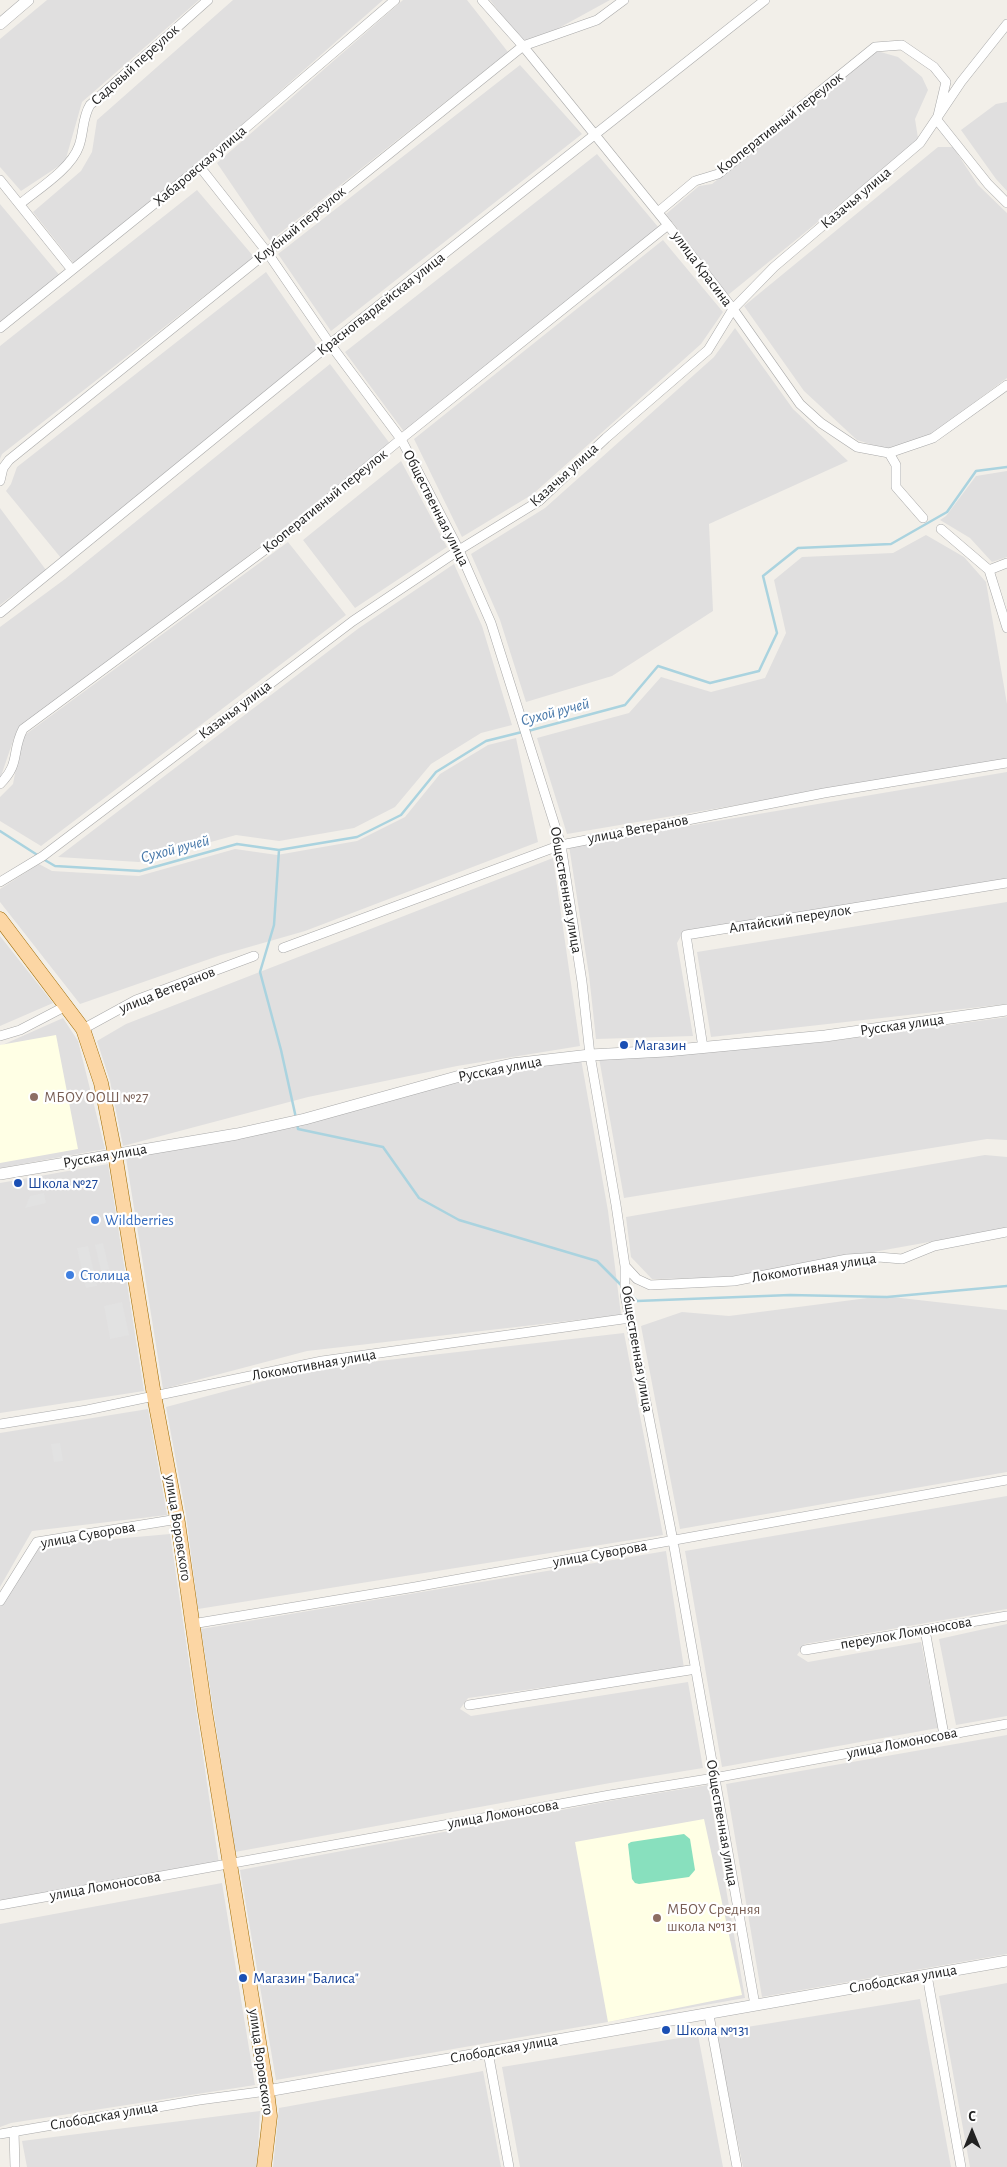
<!DOCTYPE html>
<html>
<head>
<meta charset="utf-8">
<style>
  body { margin:0 }
  #map { position:relative; width:1007px; height:2167px; overflow:hidden; background:#f2efe9; font-family:"Alegreya Sans",sans-serif }
  canvas { display:block }
  .north { position:absolute; left:947px; top:2107px; width:50px; height:50px; -webkit-text-stroke:4px #fff; paint-order:stroke; rotate:0deg; font-size:14px; font-weight:700; line-height:20px; text-align:center; color:#222 }
  .north::after { content:''; display:block; margin:auto; width:18px; height:22px; background:#222; clip-path:polygon(50% 0,100% 100%,50% 72%,0 100%) }
</style>
</head>
<body>
<div id="map">
<canvas width="1007" height="2167"></canvas>
<div class="north">С</div>
</div>
<script>
const ctx = document.querySelector('canvas').getContext('2d');
ctx.lineJoin = 'round';
function fill(path, color) { ctx.fillStyle = color; ctx.fill(path, 'evenodd'); }
function trace(path, color, width, dash) { ctx.strokeStyle = color; ctx.lineWidth = width; ctx.lineCap = dash ? 'butt' : 'round'; ctx.setLineDash(dash || []); ctx.stroke(path); }
function drawText(font, color, halo, rows, align = 'center') {
  ctx.font = font + ' "Alegreya Sans",sans-serif'; ctx.lineWidth = 4.5; ctx.setLineDash([]); ctx.textBaseline = 'middle'; ctx.strokeStyle = halo; ctx.fillStyle = color; for (const [text, x, y, turn = 0] of rows) {
    ctx.save(); ctx.translate(x, y); ctx.rotate((+turn || 0) * Math.PI / 180); ctx.textAlign = isNaN(turn) ? turn : align; if (halo) ctx.strokeText(text, 0, 0); ctx.fillText(text, 0, 0); ctx.restore();
  }
}
fill(new Path2D(`
  M 47,0 L 199,0 L 82,102 L 65,162 L 21,191 L 0,167 L 0,39 Z
  M 233,0 L 383,0 L 191,170 L 75,265 L 33,212 L 81,171 L 92,152 L 97,120 Z
  M 403,0 L 467,0 L 508,52 L 270,241 L 217,163 Z
  M 490,0 L 610,0 L 526,46 Z
  M 877,51 L 898,57 L 922,77 L 928,90 L 915,119 L 918,138 L 909,148 L 728,295 L 666,214 L 699,186 L 712,184 Z
  M 520,65 L 582,134 L 331,331 L 278,254 Z
  M 1007,102 L 1007,191 L 996,179 L 961,130 L 996,104 Z
  M 938,147 L 953,147 L 978,185 L 1007,213 L 1007,378 L 928,437 L 885,449 L 857,440 L 804,391 L 744,306 Z
  M 597,154 L 659,228 L 405,433 L 345,352 Z
  M 197,190 L 254,257 L 2,454 L 0,459 L 0,346 Z
  M 0,204 L 61,277 L 0,324 Z
  M 663,240 L 723,312 L 701,344 L 533,494 L 462,537 L 414,439 Z
  M 266,272 L 319,348 L 61,558 L 6,491 L 11,484 L 17,467 Z
  M 735,328 L 793,409 L 848,461 L 709,524 L 713,611 L 612,676 L 526,702 L 500,620 L 471,554 L 545,508 L 714,357 Z
  M 330,364 L 391,445 L 14,738 L 0,779 L 0,627 L 65,579 Z
  M 401,461 L 447,547 L 355,608 L 303,540 Z
  M 1007,471 L 1007,557 L 992,562 L 970,538 L 940,520 L 946,516 L 976,476 Z
  M 0,508 L 46,570 L 0,605 Z
  M 926,535 L 964,557 L 986,582 L 1007,704 L 1007,759 L 567,834 L 537,738 L 629,713 L 661,677 L 711,692 L 765,678 L 786,633 L 774,580 L 802,557 L 893,553 Z
  M 288,542 L 346,615 L 41,846 L 0,821 L 0,797 L 13,784 L 22,737 Z
  M 454,564 L 482,626 L 512,725 L 481,733 L 431,764 L 395,807 L 354,828 L 279,841 L 236,835 L 139,862 L 58,857 L 359,628 Z
  M 516,738 L 538,842 L 305,931 L 221,955 L 80,1004 L 0,902 L 0,889 L 39,864 L 52,871 L 139,876 L 235,849 L 277,855 L 357,841 L 405,817 L 440,774 L 488,745 Z
  M 1007,772 L 1007,879 L 683,932 L 677,943 L 693,1036 L 596,1039 L 589,975 L 569,846 Z
  M 553,858 L 580,1046 L 457,1066 L 308,1097 L 123,1146 L 110,1081 L 97,1041 L 126,1024 Z
  M 1007,902 L 1007,1004 L 711,1037 L 697,952 Z
  M 0,936 L 53,1003 L 0,1026 Z
  M 1007,1017 L 1007,1140 L 987,1139 L 624,1198 L 599,1058 L 825,1042 Z
  M 63,1018 L 78,1041 L 105,1149 L 0,1168 L 0,1046 Z
  M 581,1059 L 608,1211 L 621,1315 L 307,1351 L 163,1389 L 126,1158 L 513,1068 Z
  M 985,1155 L 1007,1157 L 1007,1228 L 729,1278 L 652,1279 L 631,1257 L 626,1217 Z
  M 108,1164 L 144,1391 L 0,1413 L 0,1183 Z
  M 883,1296 L 1007,1310 L 1007,1472 L 680,1529 L 641,1326 L 682,1312 L 729,1316 Z
  M 624,1333 L 663,1535 L 198,1609 L 186,1515 L 166,1407 L 309,1369 Z
  M 148,1409 L 167,1515 L 32,1531 L 0,1587 L 0,1433 Z
  M 1007,1496 L 1007,1609 L 805,1644 L 797,1655 L 808,1662 L 921,1642 L 938,1728 L 722,1767 L 685,1551 Z
  M 170,1534 L 219,1864 L 0,1901 L 0,1606 L 35,1546 Z
  M 666,1551 L 684,1668 L 468,1698 L 460,1709 L 471,1716 L 688,1682 L 703,1768 L 610,1783 L 235,1852 L 201,1629 Z
  M 1007,1624 L 1007,1716 L 956,1725 L 939,1639 Z
  M 1007,1735 L 1007,1954 L 762,1997 L 726,1784 Z
  M 708,1785 L 745,1998 L 276,2080 L 240,1870 L 615,1800 Z
  M 222,1883 L 255,2085 L 11,2123 L 0,2127 L 0,1924 Z
  M 1007,1983 L 1007,2167 L 970,2167 L 939,1996 Z
  M 920,1999 L 951,2167 L 743,2167 L 716,2032 Z
  M 698,2035 L 723,2167 L 520,2167 L 502,2067 Z
  M 483,2071 L 501,2167 L 273,2167 L 279,2108 Z
  M 260,2111 L 257,2167 L 27,2167 L 22,2141 Z`), '#e0dfdf');
fill(new Path2D(`
  M 56,1035 L 78,1149 L 0,1163 L 0,1045 Z
  M 704,1819 L 742,1995 L 608,2022 L 575,1842 Z`), '#ffffe5');
fill(new Path2D(`
  M 684,1834 L 690,1839 L 695,1870 L 689,1877 L 639,1884 L 635,1883 L 632,1879 L 628,1844 L 631,1842 Z`), '#88e0be');
fill(new Path2D(`
  M 44,1193 L 46,1203 L 25,1208 L 30,1196 Z
  M 103,1243 L 109,1269 L 101,1271 L 95,1245 Z
  M 88,1246 L 97,1286 L 86,1288 L 77,1248 Z
  M 122,1302 L 129,1335 L 110,1339 L 104,1306 Z
  M 60,1443 L 63,1461 L 54,1462 L 51,1444 Z`), '#e2e2e2');
trace(new Path2D(`
  M 528,731 L 625,705 L 658,666 L 710,683 L 759,671 L 777,633 L 763,576 L 798,548 L 891,544 L 947,512 L 976,471 L 1007,467
  M 0,831 L 39,856
  M 279,850 L 274,925 L 260,972 L 281,1050 L 296,1118
  M 43,859 L 55,866 L 140,871 L 237,844 L 279,850 L 357,837 L 401,815 L 436,772 L 486,741 L 522,732
  M 297,1124 L 298,1129 L 383,1147 L 419,1198 L 459,1220 L 597,1261 L 622,1286
  M 628,1292 L 637,1301 L 790,1295 L 887,1297 L 1007,1286`), '#aad3df', 2.5);
const minor = new Path2D(`
  M 482,0 L 523,46 L 668,225 L 733,309 L 800,404 L 821,423 L 857,447 L 889,453 L 896,465 L 896,487 L 923,518
  M 200,167 L 267,252 L 330,344 L 401,439 L 459,550 L 491,623 L 561,845 L 582,982 L 590,1055 L 616,1205 L 625,1266 L 625,1294 L 673,1541 L 755,2005
  M 0,180 L 72,270
  M 20,204 C 38,189 71,169 79,146 C 84,132 82,118 90,105 L 208,0
  M 658,212 L 695,181 L 718,174 L 875,47 L 902,45 L 934,67 L 946,82 L 937,120 L 988,184 L 1007,203
  M 0,328 L 200,167 L 395,0
  M 889,453 L 933,438 L 1007,385
  M 0,481 L 3,468 L 9,460 L 523,46 L 597,20 L 624,0
  M 941,529 L 989,570 L 1007,628
  M 989,570 L 1007,563
  M 0,613 L 330,344 L 765,0
  M 0,784 C 21,763 11,752 23,729 L 285,535 L 401,439 L 668,225
  M 0,882 L 43,856 L 353,621 L 459,550 L 539,501 L 606,438 L 708,350 L 733,309 L 774,267 L 920,143 L 961,82 L 1007,24
  M 283,948 L 561,845 L 824,793 L 1007,763
  M 83,1029 L 136,1000 L 254,956
  M 0,1036 L 20,1030 L 66,1006
  M 703,1048 L 686,935 L 1007,883
  M 625,1266 L 637,1279 L 650,1285 L 734,1281 L 847,1259 L 878,1257 L 902,1259 L 934,1246 L 1007,1232
  M 0,1424 L 87,1410 L 322,1361 L 630,1318
  M 0,1601 L 37,1542 L 178,1519
  M 192,1624 L 415,1587 L 1007,1480
  M 925,1630 L 944,1735
  M 805,1650 L 1007,1616
  M 469,1705 L 696,1669
  M 0,1905 L 610,1795 L 714,1778 L 1007,1724
  M 927,1975 L 961,2167
  M 709,2015 L 737,2167
  M 488,2052 L 509,2167
  M 14,2131 L 15,2167
  M 0,2134 L 199,2100 L 267,2091`);
const tertiary = new Path2D(`
  M 0,24 L 28,0
  M 0,1174 L 237,1134 L 305,1119 L 467,1074 L 512,1064 L 590,1055 L 666,1051 L 825,1036 L 1007,1010
  M 267,2091 L 1007,1961`);
const primary = new Path2D(`
  M 0,919 L 83,1029 L 101,1083 L 115,1154 L 154,1395 L 178,1523 L 205,1711 L 267,2091 L 270,2116 L 264,2167`);
trace(minor, '#a9a9a9', 10);
trace(tertiary, '#a9a9a9', 12);
trace(primary, '#a06b00', 15);
trace(minor, '#fff', 9);
trace(tertiary, '#fff', 11);
trace(primary, '#fcd6a4', 14);
for (const [x, y, r, color] of [
  [624,1045,5,"#1a4fb4"],
  [34,1097,5,"#8d6e63"],
  [18,1183,5,"#1a4fb4"],
  [95,1220,5,"#3f7fe0"],
  [70,1275,5,"#3f7fe0"],
  [657,1918,5,"#8d6e63"],
  [243,1978,5,"#1a4fb4"],
  [666,2030,5,"#1a4fb4"]
]) { const dot = new Path2D(); dot.arc(x, y, r, 0, 2 * Math.PI); ctx.fillStyle = color; ctx.fill(dot); trace(dot, '#fff', 2); }
drawText('15px', '#222', '#fff', [
  ["Садовый переулок",135,65,-42],
  ["Кооперативный переулок",780,123,-38],
  ["Хабаровская улица",200,166,-40],
  ["Казачья улица",856,198,-40],
  ["Клубный переулок",300,225,-39],
  ["улица Красина",702,269,53],
  ["Красногвардейская улица",381,304,-38],
  ["Казачья улица",564,475,-42],
  ["Кооперативный переулок",325,501,-39],
  ["Общественная улица",436,508,63],
  ["Казачья улица",235,710,-37],
  ["улица Ветеранов",638,829,-11],
  ["Общественная улица",566,890,80],
  ["Алтайский переулок",790,919,-9],
  ["улица Ветеранов",167,990,-22],
  ["Русская улица",902,1025,-8],
  ["Русская улица",500,1069,-11],
  ["Русская улица",105,1156,-10],
  ["Локомотивная улица",814,1268,-9],
  ["Общественная улица",637,1349,80],
  ["Локомотивная улица",314,1365,-10],
  ["улица Воровского",178,1528,81],
  ["улица Суворова",88,1535,-10],
  ["улица Суворова",600,1554,-10],
  ["переулок Ломоносова",906,1633,-10],
  ["улица Ломоносова",902,1743,-11],
  ["улица Ломоносова",503,1814,-10],
  ["Общественная улица",722,1823,80],
  ["улица Ломоносова",105,1886,-10],
  ["Слободская улица",903,1979,-10],
  ["Слободская улица",504,2049,-10],
  ["улица Воровского",261,2062,82],
  ["Слободская улица",104,2116,-10]
]);
drawText('15px', '#164399', '#fff', [
  ["Магазин",634,1045],
  ["Школа №27",28,1183],
  ["Магазин \"Балиса\"",253,1978],
  ["Школа №131",676,2030]
], 'left');
drawText('15px', '#785e54', '#fff', [
  ["МБОУ ООШ №27",44,1097],
  ["МБОУ Средняя",667,1909],
  ["школа №131",667,1926]
], 'left');
drawText('15px', '#366cbe', '#fff', [
  ["Wildberries",105,1220],
  ["Столица",80,1275]
], 'left');
drawText('italic 16px', '#4a7aab', '#fff', [
  ["Сухой ручей",555,712,-15],
  ["Сухой ручей",175,849,-15]
]);
</script>
</body>
</html>
